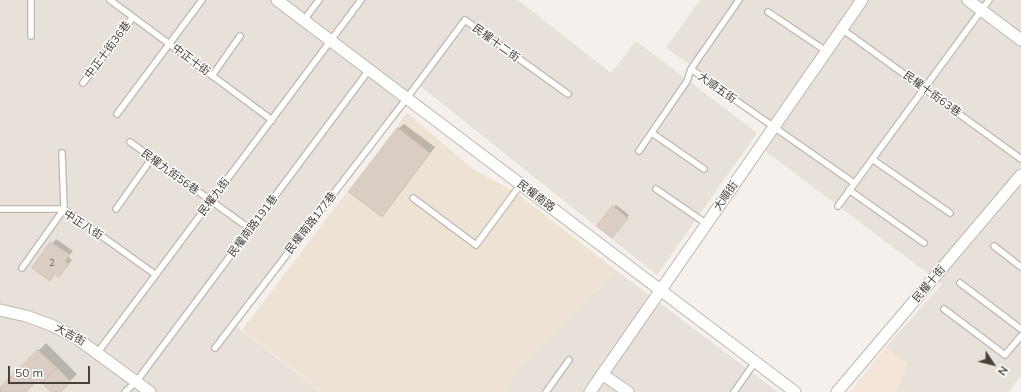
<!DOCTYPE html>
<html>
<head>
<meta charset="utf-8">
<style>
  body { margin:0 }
  #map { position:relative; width:1021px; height:392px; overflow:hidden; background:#f5f0eb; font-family:Mulish,sans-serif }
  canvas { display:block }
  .north { position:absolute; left:973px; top:344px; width:40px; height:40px; -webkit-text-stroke:3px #fff; paint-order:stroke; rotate:125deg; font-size:11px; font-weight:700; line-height:16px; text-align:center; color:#494039 }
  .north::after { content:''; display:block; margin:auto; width:14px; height:18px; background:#494039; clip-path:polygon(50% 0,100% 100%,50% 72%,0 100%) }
  .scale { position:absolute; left:8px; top:366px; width:82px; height:18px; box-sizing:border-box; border:2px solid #494039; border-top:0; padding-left:5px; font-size:12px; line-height:14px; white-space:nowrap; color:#494039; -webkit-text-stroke:3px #fff; paint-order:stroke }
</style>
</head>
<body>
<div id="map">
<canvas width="1021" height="392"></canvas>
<div class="north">N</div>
<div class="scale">50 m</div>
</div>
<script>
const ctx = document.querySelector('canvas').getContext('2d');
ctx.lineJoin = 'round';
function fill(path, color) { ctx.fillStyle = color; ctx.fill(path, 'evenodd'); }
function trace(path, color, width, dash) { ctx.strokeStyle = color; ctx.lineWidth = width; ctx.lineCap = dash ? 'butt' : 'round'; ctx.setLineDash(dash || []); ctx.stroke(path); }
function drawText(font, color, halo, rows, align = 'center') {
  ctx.font = font + ' Mulish,"Noto Sans TC",sans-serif'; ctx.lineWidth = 3; ctx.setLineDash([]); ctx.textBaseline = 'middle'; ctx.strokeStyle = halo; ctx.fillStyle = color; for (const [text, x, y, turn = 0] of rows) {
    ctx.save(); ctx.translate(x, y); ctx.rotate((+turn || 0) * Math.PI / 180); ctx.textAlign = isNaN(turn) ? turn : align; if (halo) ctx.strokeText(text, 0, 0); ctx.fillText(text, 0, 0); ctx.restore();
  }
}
fill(new Path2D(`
  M 0,0 L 518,0 L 611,73 L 636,41 L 757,133 L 657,275 L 419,85 L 398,106 L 236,326 L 321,392 L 0,392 Z
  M 700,0 L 1021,0 L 1021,375 L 1009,392 L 898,392 L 895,390 L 908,365 L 886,347 L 942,284 L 764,150 L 781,128 L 666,48 Z
  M 617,271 L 778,392 L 504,392 L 515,370 Z`), '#e8e1d9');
fill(new Path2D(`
  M 886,347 L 908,365 L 895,390 L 898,392 L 850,392 Z`), '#f5e4d8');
fill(new Path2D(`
  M 407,113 L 473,169 L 515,192 L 617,271 L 515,370 L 504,392 L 322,392 L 242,330 Z`), '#ede3d5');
fill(new Path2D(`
  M 404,124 L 435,147 L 387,210 L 398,129 Z
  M 616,205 L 629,215 L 614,234 L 614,207 Z
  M 56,239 L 73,251 L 68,257 L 72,260 L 59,276 L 56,273 L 50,280 L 34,268 Z
  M 46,343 L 77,374 L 64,388 L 60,392 L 53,392 L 38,378 L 25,392 L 0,392 L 0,390 Z`), '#0003');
const building = new Path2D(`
  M 398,128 L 430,153 L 382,217 L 349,192 Z
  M 613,206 L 628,218 L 612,238 L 597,226 Z
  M 51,242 L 70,255 L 65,261 L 69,264 L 59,277 L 55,274 L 50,281 L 32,268 Z
  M 38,350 L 57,368 L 42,383 L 38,379 L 34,384 L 19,369 Z
  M 57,368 L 70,381 L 61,392 L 51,392 L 42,383 Z
  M 19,369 L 34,384 L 26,392 L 1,392 L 0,388 Z`);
fill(building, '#d9cdc4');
trace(building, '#d1c1b4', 1);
const service = new Path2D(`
  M 31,0 L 31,36
  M 110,0 L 272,120
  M 739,0 L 691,69 L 854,183
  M 768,12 L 826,51
  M 304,20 L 319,0
  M 842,29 L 1021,159
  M 212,76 L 240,36
  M 83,83 L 133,17
  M 117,114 L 202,0
  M 652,133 L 704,169
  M 130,142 L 250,229
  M 639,151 L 687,81 L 691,69
  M 872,159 L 950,213
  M 656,189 L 707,224
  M 849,190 L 924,243
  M 413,198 L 476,245 L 521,184
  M 838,206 L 989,0
  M 0,209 L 64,209 L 156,275
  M 116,209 L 152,158
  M 994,246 L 1021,267
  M 22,268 L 64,209 L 62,153
  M 960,283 L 1021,329
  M 944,309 L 1005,355 L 1021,336
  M 215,348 L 407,98 L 465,20 L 568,94
  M 98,352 L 361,0
  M 125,392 L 136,382 L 369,70
  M 546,392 L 569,360
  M 734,392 L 755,362`);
const minor = new Path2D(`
  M 277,0 L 795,392
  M 968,0 L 1021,40
  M 0,310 L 26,316 L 51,325 L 75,337 L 150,392
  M 602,374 L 628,392
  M 590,392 L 862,0
  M 837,392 L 1021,175`);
trace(service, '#c0b6ad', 8);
trace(minor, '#c0b6ad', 13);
trace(service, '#fff', 5.5);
trace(minor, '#fff', 11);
drawText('9px', '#6d635c', null, [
  ["2",52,263]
]);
drawText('11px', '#494039', '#fff', [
  ["民權十二街",496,43,36],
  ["中正十街36巷",108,50,-53],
  ["中正十街",191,60,37],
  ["大順五街",717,88,35],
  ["民權十街63巷",932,94,36],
  ["民權九街56巷",170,172,36],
  ["民權南路",536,196,37],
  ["大順街",726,196,-55],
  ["民權九街",214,197,-53],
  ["民權南路177巷",311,223,-52],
  ["中正八街",83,225,33],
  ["民權南路191巷",253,226,-53],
  ["民權十街",929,284,-50],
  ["大吉街",70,335,29]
]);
</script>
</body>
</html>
